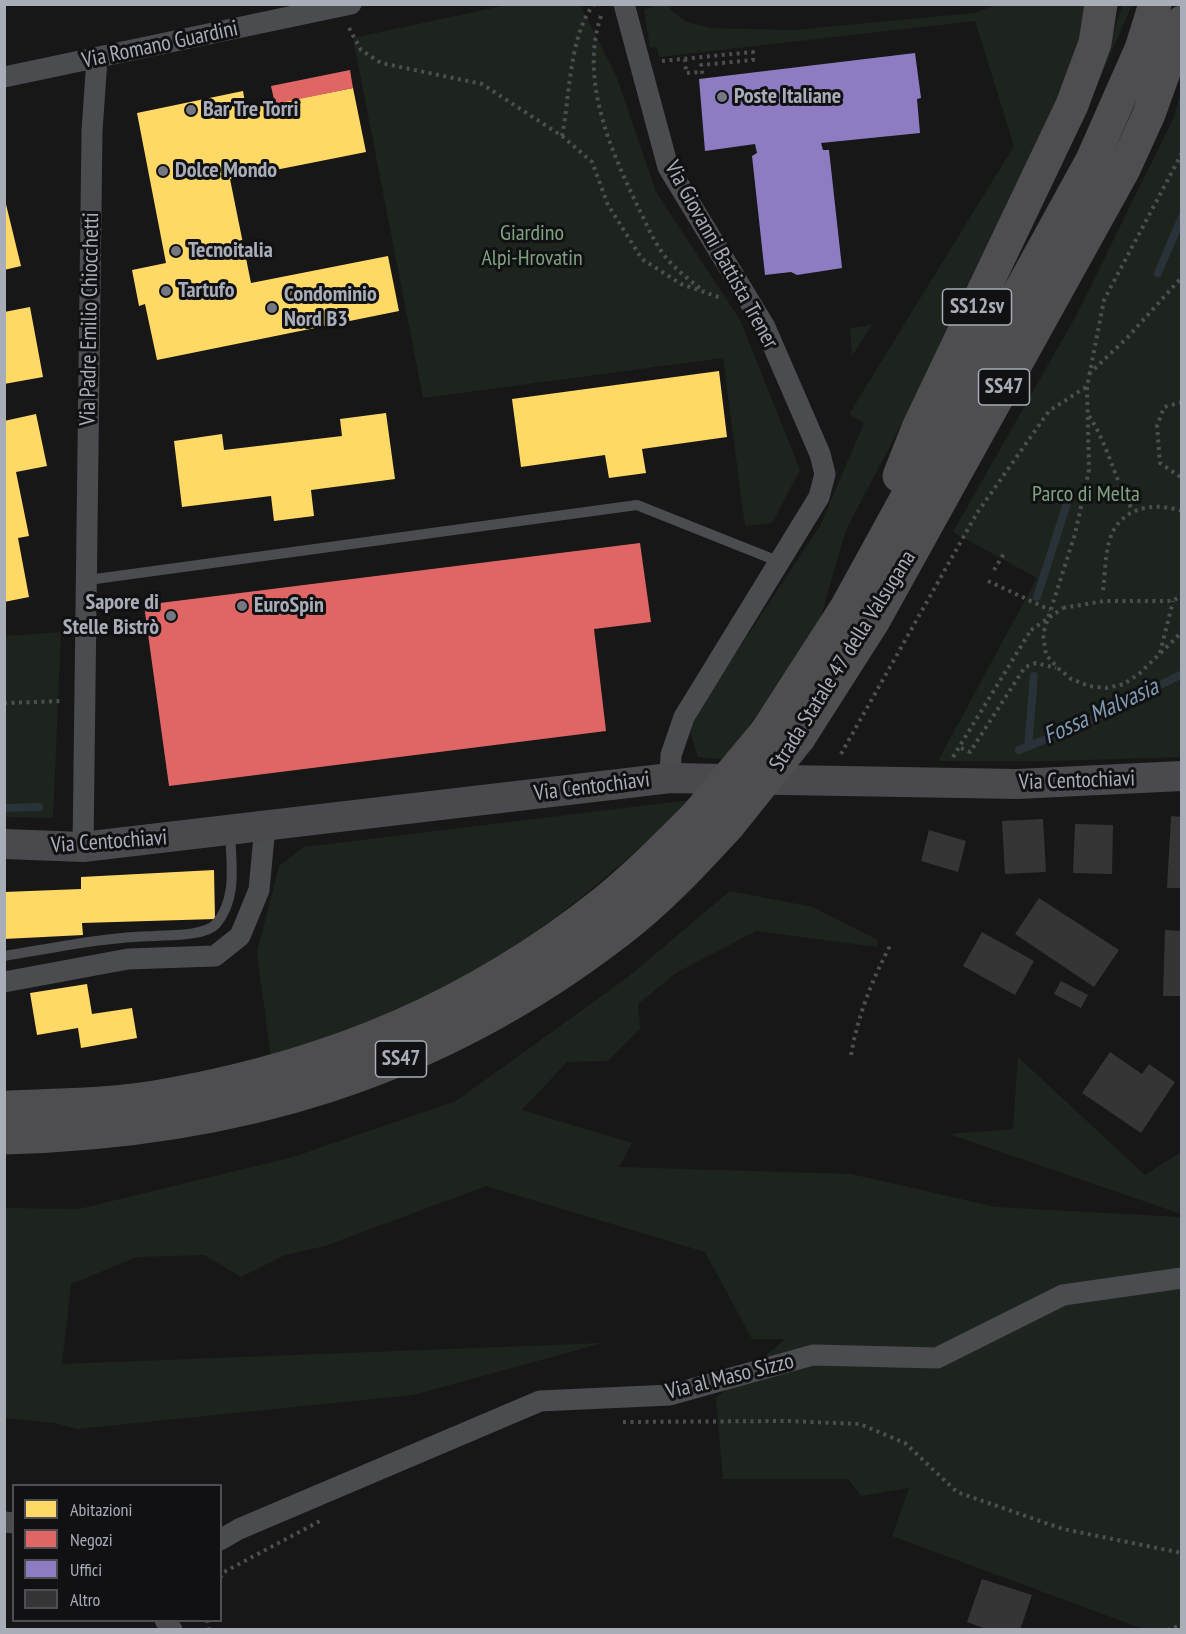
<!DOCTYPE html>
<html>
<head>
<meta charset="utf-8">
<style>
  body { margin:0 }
  #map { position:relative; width:1186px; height:1634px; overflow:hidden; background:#171717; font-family:"PT Sans Narrow",sans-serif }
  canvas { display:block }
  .frame { position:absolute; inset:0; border:6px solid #a8adb8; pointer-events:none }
  .legend { position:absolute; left:12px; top:1484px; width:210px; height:138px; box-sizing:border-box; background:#111113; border:2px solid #4d4f55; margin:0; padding:8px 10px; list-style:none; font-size:18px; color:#a8adb8 }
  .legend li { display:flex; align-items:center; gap:12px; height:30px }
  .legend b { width:30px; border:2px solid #4d4f55 }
</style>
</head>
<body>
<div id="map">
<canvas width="1186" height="1634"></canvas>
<div class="frame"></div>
<ul class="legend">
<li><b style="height:16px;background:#ffd966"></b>Abitazioni</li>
<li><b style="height:16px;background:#e06666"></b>Negozi</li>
<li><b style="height:16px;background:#8e7cc3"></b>Uffici</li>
<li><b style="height:16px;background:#353536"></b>Altro</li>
</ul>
</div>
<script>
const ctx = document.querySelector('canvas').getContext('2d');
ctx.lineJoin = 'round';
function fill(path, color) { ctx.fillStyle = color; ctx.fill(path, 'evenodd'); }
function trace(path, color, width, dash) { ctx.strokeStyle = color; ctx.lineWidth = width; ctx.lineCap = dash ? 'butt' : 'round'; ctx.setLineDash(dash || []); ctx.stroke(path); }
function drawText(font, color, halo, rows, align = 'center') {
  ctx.font = font + ' "PT Sans Narrow",sans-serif'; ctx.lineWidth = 6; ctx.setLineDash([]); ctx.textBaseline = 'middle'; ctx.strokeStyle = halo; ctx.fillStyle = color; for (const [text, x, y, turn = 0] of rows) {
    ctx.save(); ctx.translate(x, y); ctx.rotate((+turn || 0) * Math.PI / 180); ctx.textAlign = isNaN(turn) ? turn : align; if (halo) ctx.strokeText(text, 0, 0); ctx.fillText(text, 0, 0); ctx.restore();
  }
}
fill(new Path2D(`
  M 507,5 L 580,5 L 616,75 L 656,192 L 740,320 L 800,470 L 772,523 L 745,526 L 723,358 L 423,398 L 353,38 Z
  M 651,5 L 668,5 L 671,10 L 685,21 L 709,28 L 794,30 L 974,13 L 997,5 L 1093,5 L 1081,60 L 978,278 L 846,530 L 819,623 L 726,760 L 698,757 L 690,732 L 692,719 L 820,526 L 864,423 L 849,414 L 1014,146 L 975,21 L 659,57 L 657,47 L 650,48 L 644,9 L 652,8 Z
  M 1123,5 L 1132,5 L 1085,113 Z
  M 1181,93 L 1181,757 L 1052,761 L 938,761 L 1037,578 L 953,532 L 1077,314 L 1173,119 Z
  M 872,325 L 852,356 L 850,328 Z
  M 61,632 L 53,818 L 5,817 L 5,636 Z
  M 690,800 C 603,885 511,960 400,1011 C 359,1030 313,1042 271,1058 L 257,952 L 279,866 L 304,847 Z
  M 730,891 L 813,907 L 878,940 L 877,947 L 756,931 L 676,973 L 638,1004 L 640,1029 L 608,1061 L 567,1062 L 522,1110 L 632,1143 L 619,1167 L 851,1174 L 996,1207 L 1181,1217 L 1181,1629 L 1143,1629 L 892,1536 L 909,1488 L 861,1496 L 848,1479 L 723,1479 L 716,1398 L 785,1339 L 752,1339 L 705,1252 L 486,1186 L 325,1246 L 285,1255 L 241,1277 L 204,1255 L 137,1257 L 71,1284 L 62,1364 L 603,1343 L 413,1395 L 77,1429 L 55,1423 L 5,1418 L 5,1208 L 79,1209 L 293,1157 L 456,1101 L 628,977 Z
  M 1018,1057 L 1145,1175 L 1181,1152 L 1181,1214 L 949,1134 L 1013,1129 Z`), '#1d241e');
fill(new Path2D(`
  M 353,88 L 366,152 L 230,179 L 251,283 L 388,256 L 399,311 L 157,360 L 145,304 L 139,306 L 132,270 L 166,263 L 137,113 L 243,91 L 246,109 Z
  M 4,196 L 21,266 L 4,270 Z
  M 30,307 L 43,377 L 4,384 L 4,312 Z
  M 719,371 L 727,437 L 642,449 L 646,473 L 609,478 L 605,455 L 521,467 L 512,399 Z
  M 386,413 L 395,479 L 311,490 L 314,516 L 274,521 L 271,496 L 182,507 L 174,441 L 222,434 L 224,450 L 342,436 L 340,419 Z
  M 36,414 L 47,466 L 16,472 L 29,536 L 18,538 L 29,597 L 4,602 L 4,421 Z
  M 214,870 L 215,919 L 82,923 L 83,935 L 4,939 L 4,892 L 81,889 L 81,877 Z
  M 87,984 L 92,1014 L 132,1008 L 137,1038 L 81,1048 L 78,1028 L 37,1035 L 30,993 Z`), '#ffd966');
fill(new Path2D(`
  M 350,70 L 353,88 L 275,104 L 271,86 Z
  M 640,543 L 651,622 L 594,629 L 606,731 L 169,786 L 144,605 Z`), '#e06666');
fill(new Path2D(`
  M 915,53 L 921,98 L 917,99 L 920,133 L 821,143 L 823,150 L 829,150 L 842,268 L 797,275 L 791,272 L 765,275 L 752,156 L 757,153 L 755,144 L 705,151 L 699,79 Z`), '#8e7cc3');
trace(new Path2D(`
  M 1158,273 L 1182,217
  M 1037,597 L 1069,497
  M 1028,747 L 1034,676
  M 1019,750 L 1086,723 L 1182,674
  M 4,808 L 39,807`), '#2a3239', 8);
fill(new Path2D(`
  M 1171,816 L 1182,817 L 1182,888 L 1167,888 Z
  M 1043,819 L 1046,872 L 1005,874 L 1002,821 Z
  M 1075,824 L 1113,825 L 1112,874 L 1073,873 Z
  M 929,830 L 966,841 L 958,872 L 921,861 Z
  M 1039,898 L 1119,950 L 1094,987 L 1015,934 Z
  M 1165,930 L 1182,931 L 1182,996 L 1163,996 Z
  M 982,932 L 1034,961 L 1015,995 L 963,966 Z
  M 1061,981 L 1088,995 L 1081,1008 L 1054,994 Z
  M 1110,1052 L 1142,1074 L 1149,1064 L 1175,1082 L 1141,1133 L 1082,1093 Z
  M 982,1579 L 1032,1595 L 1020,1630 L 989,1630 L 967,1622 Z`), '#353536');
trace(new Path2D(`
  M 601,16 C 579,80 611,151 639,209 C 648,227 656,247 669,261 C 680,273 692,282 704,291
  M 349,28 L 361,50 L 381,63 L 482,84 L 562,136 L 592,162 L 608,205 L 642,259 L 681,284 L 721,298
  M 685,59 L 686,73 L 702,72
  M 662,61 L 753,52 L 753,60 L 701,65 L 703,79
  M 562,136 C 570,96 569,36 594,4
  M 1182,153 L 1104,300 L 1087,387 L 1089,470 L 1075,534 L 1043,634 L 1046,655 L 1058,668 L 1071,679 L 1089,686 L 1106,688 L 1124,684 L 1140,673 L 1182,632
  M 1089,374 L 1127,338 L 1182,277
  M 1182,402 L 1164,407 L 1157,426 L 1160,463 L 1182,478
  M 1089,416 C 1109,446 1114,480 1133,511
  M 994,570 L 1005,552
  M 988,581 L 1050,610
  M 1103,590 C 1105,575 1105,557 1109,542 C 1118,508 1152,501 1182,511
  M 1063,608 L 1105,601 L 1173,601 L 1182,595
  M 1160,653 L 1173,601
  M 4,703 L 63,701
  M 961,748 L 970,752 L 1025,667 L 1036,663 L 1056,668
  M 841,754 L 977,513 L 1049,411 L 1086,387
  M 953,757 L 1031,630
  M 851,1055 C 858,1015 872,980 891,944
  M 623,1422 L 788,1421 L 860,1424 L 905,1443 L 957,1492 L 1063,1529 L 1182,1553
  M 220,1578 L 224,1572 L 320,1521
  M 207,1620 L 209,1630
  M 1167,1630 L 1182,1625`), '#4d4e52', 4, [3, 4.5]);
trace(new Path2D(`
  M 88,580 L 637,505 L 780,562
  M 4,956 C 54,948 104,937 154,936 C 170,935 205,936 216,924 C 238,898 231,863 230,831`), '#4b4c50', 10);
trace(new Path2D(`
  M 624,4 L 668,167 L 765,327 L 820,454 L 825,474 L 819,497 L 684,717 L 671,755 L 670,778
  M 4,77 L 351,4
  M 83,847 L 92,131 L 97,59
  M 4,982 L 128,959 L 215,956 L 240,936 L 259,890 L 265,826
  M 4,1522 L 14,1523
  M 220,1540 L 239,1529 L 540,1401 L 670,1395 L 813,1355 L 937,1358 L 1063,1295 L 1182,1278
  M 165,1620 L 172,1630`), '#4b4c50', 21);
trace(new Path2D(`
  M 4,844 L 83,847 L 670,778 L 1017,784 L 1182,776`), '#4a4a4e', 30);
trace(new Path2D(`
  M 899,476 L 918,428 L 1072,105 L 1095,43 L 1101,4
  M 766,732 L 846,608 L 1092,160 L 1141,49 L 1155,4
  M 799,738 L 873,622 L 1124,169 L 1149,114 L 1182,22
  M 4,1107 C 60,1105 117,1105 172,1094 C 335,1064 473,1006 603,903 C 636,876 666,846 696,816
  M 4,1138 C 234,1132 434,1074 618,932 C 659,901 694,863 729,825`), '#4e4e51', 33);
trace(new Path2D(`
  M 1031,630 L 1063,608`), '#4d4e52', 4, [3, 4.5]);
trace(new Path2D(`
  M 696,816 L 766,732
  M 729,825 L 799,738`), '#4e4e51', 33);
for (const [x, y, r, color] of [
  [722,97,6,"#757880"],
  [191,110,6,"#757880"],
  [163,171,6,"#757880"],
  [176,251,6,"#757880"],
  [166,291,6,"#757880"],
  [272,308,6,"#757880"],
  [242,606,6,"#757880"],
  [171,616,6,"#757880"]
]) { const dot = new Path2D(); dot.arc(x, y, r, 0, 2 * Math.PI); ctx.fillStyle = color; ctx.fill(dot); trace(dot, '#111113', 2); }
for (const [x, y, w] of [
  [977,307,69],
  [1004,387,51],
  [401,1059,51]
]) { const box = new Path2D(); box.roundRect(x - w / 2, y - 18, w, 36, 4.5); ctx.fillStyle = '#111113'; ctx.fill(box); trace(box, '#a8adb8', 1.5); }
drawText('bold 21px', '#a8adb8', null, [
  ["SS12sv",977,307],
  ["SS47",1004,387],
  ["SS47",401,1059]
]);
drawText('22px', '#a8adb8', '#111113', [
  ["Via Romano Guardini",160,45,-12],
  ["Via Giovanni Battista Trener",721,255,61],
  ["Via Padre Emilio Chiocchetti",90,319,-89],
  ["Strada Statale 47 della Valsugana",843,661,-58],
  ["Via Centochiavi",1077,781,-2],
  ["Via Centochiavi",592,787,-7],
  ["Via Centochiavi",109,842,-4],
  ["Via al Maso Sizzo",730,1377,-14]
]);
drawText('bold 22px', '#a8adb8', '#111113', [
  ["Poste Italiane",734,97],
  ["Bar Tre Torri",203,110],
  ["Dolce Mondo",175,171],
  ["Tecnoitalia",188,251],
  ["Tartufo",178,291],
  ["Condominio",284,295],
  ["Nord B3",284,320],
  ["Sapore di",159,603,"right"],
  ["Stelle Bistrò",159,628,"right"],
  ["EuroSpin",254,606]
], 'left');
drawText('22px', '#7fa381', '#111113', [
  ["Giardino",532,234],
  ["Alpi-Hrovatin",532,259],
  ["Parco di Melta",1086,495]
]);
drawText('italic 24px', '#7f9bb3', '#111113', [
  ["Fossa Malvasia",1101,712,-25]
]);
</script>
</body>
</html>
